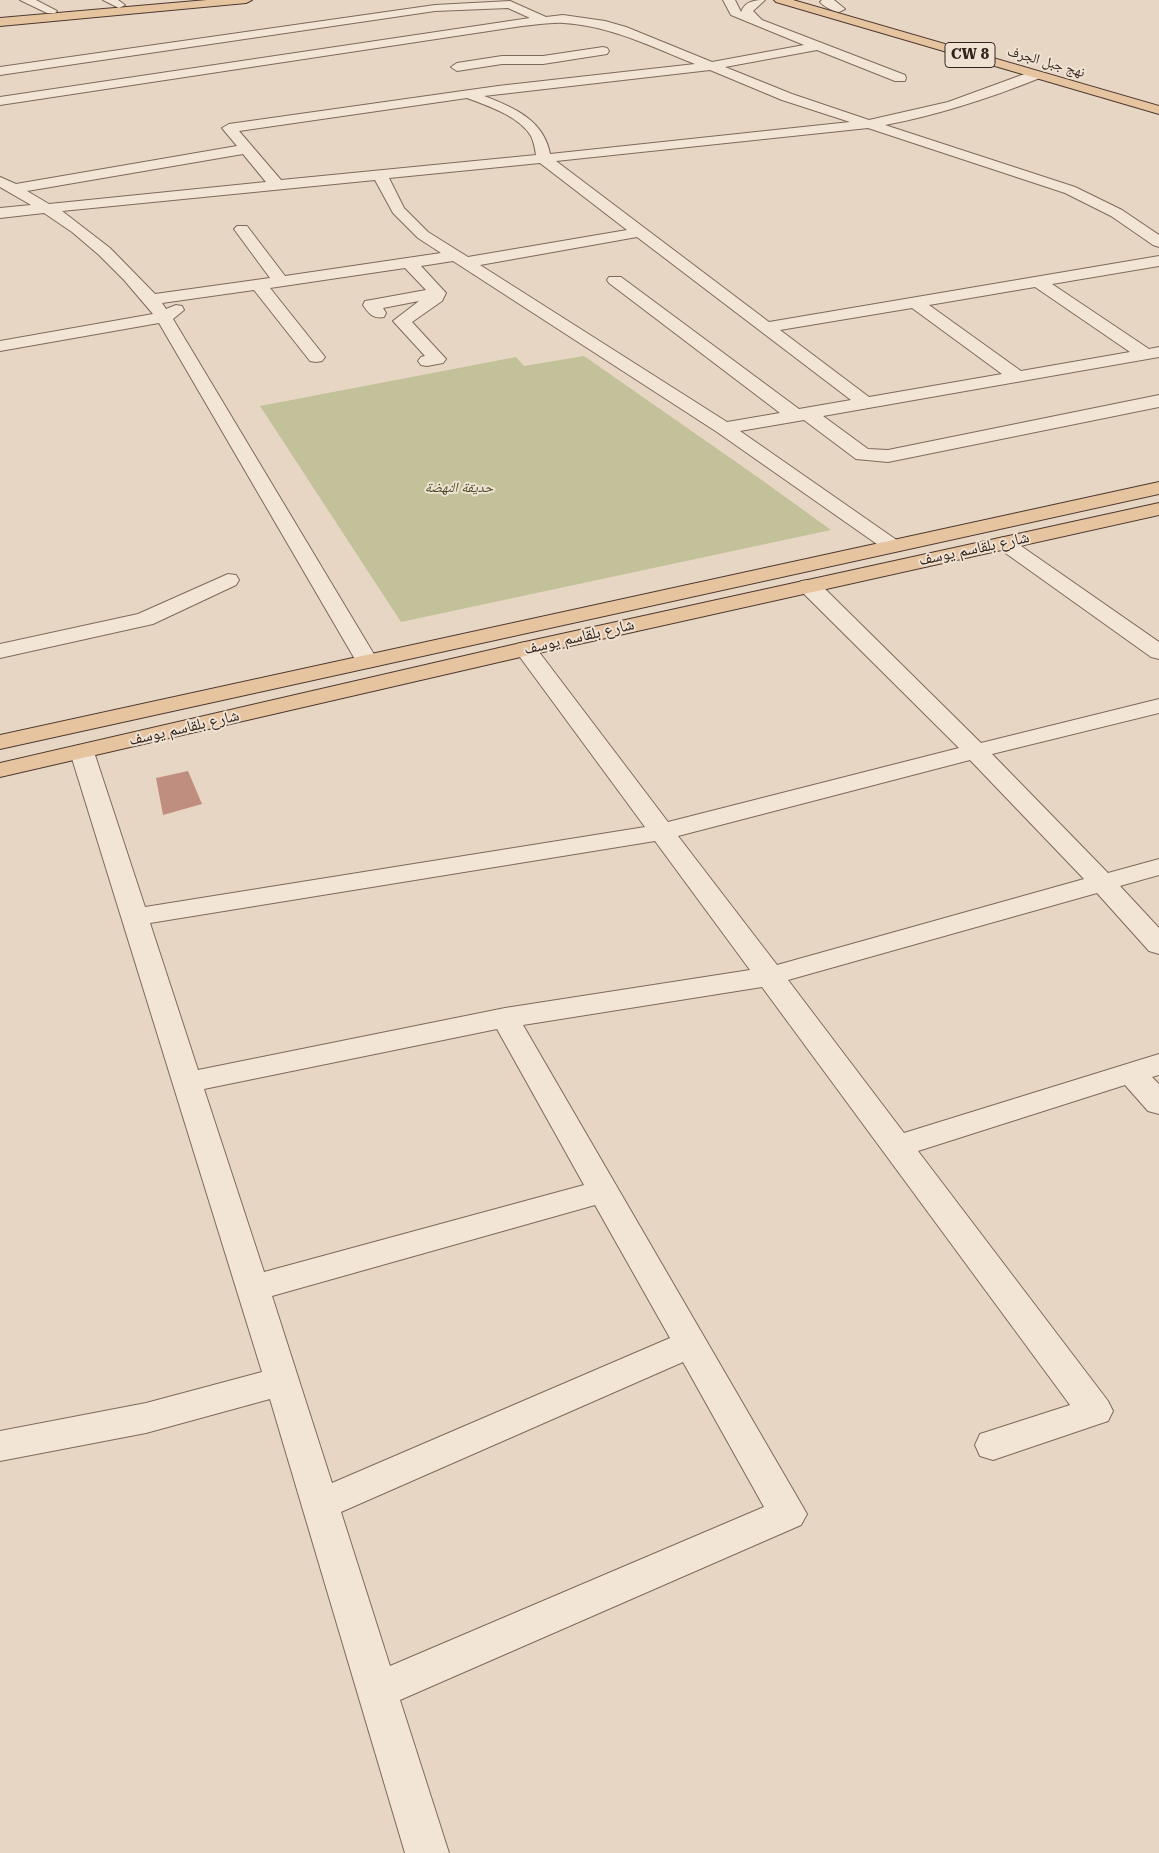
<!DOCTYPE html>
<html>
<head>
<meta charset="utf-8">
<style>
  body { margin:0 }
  canvas { display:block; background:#e7d6c3 }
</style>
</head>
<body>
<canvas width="1159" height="1853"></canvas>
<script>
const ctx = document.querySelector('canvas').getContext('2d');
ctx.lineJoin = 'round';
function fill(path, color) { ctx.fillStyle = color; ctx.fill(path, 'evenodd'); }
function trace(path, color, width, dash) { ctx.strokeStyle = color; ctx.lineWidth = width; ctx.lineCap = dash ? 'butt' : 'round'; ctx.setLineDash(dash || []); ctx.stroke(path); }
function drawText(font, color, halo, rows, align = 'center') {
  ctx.font = font + ' "Roboto Serif","Noto Naskh Arabic",serif'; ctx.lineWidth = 4; ctx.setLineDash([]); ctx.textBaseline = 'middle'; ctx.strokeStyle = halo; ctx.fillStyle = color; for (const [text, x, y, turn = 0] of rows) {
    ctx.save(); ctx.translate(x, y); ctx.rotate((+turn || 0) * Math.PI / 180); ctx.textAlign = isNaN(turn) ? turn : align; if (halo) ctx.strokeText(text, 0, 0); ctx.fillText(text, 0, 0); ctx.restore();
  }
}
fill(new Path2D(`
  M 584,356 L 759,478 L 831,530 L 401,622 L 260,406 L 516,357 L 524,366 Z`), '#c3c199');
fill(new Path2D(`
  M 188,771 L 202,804 L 163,815 L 156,778 Z`), '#c08e7e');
const minor = new Path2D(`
  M 20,0 L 36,0 L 57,11 L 55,13 L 47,13 Z
  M 103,0 L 118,0 L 125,5 L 119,8 Z
  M 723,0 L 735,0 L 741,12 C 745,1 755,0 765,0 L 753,11 L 762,20 L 905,75 L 906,78 L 905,81 L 895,81 L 817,50 L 725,67 L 792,94 L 869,120 L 948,102 L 1030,72 L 1040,72 L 1041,75 L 1040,78 C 990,98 938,115 885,125 L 1075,187 L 1122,210 L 1159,235 L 1159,247 L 1153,245 L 1111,216 L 1065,193 L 868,128 L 556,161 L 769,322 L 1159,256 L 1159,266 L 1052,284 L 1149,349 L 1159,347 L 1159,357 L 823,416 L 868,449 L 888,450 L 1159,395 L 1159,407 L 888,462 L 856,459 L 804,420 L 740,431 L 898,541 L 901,545 L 898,549 L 891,551 L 884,549 L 717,432 L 453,261 L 421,266 L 446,293 L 442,301 L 412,322 L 446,359 L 443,363 L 427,366 L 421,365 L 418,361 L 421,357 L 425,356 L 393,321 L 419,301 L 383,308 L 386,313 L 384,317 C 373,319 369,314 363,305 L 365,301 L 371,300 L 426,290 L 405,268 L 270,288 L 325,357 L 322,361 L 316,362 L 310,361 L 254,290 L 162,303 L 166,309 L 176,305 L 182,306 L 184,310 L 173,319 L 378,661 L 375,666 L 367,668 L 359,666 L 356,661 L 159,323 L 0,351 L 0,341 L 153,314 L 124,280 L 99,255 L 72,232 L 44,213 L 0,218 L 0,208 L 31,205 L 0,187 L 0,177 L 16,184 L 237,146 L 222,128 L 229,124 L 498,86 L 695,64 C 652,47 611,26 564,23 C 550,22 536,25 522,26 L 0,105 L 0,97 L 530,18 L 508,8 L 435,11 L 0,75 L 0,67 L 435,5 L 510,1 L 546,17 L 563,15 L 605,21 L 626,27 L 712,62 L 804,45 L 731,15 ZM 710,70 L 782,100 L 850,122 L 550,154 C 544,120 513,107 484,96 ZM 467,98 C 488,106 519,116 531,136 C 534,142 535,149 536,155 L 281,180 L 239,131 ZM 243,154 L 266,182 L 49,204 L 27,191 ZM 540,163 L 627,230 L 468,257 L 428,232 L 404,208 L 389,178 ZM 375,180 L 393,213 L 418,238 L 441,253 L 285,276 L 247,226 L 237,226 L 234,229 L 270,278 L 155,294 L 110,248 L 62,211 ZM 637,237 L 851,400 L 799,409 L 621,277 L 609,277 L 607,280 L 609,283 L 780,413 L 727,422 L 480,265 ZM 1035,287 L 1130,352 L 1021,371 L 929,305 ZM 912,308 L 1002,374 L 869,397 L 780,330 Z
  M 822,0 L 834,0 L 845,9 L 839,12 C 833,11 824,7 820,2 Z
  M 603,47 L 607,48 L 609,51 L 607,54 L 543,64 L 502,64 L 457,71 L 451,67 L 457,63 L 502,56 L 543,56 Z
  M 1004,537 L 1011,539 L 1159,642 L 1159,659 L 1151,657 L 997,547 L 994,543 L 997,539 Z
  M 228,574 L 236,575 L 239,580 L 236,585 L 153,624 L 0,658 L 0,644 L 138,614 Z
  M 809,580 L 817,581 L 981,743 L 1159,699 L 1159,713 L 992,754 L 1108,873 L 1159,859 L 1159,875 L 1120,886 L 1159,928 L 1159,954 L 1149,951 L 1097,893 L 788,980 L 904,1133 L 1159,1054 L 1159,1075 L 1152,1077 L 1159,1084 L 1159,1114 L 1148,1111 L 1125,1085 L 918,1151 L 1108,1401 L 1113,1411 L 1108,1421 L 993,1460 L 980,1456 L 975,1445 L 980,1434 L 1070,1405 L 762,987 L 523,1025 L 807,1514 L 801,1525 L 400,1700 L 449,1853 L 405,1853 L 270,1399 L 146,1433 L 0,1461 L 0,1431 L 146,1403 L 262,1372 L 70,752 L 73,747 L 82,745 L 91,747 L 94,752 L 145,907 L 645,827 L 514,649 L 517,644 L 525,642 L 533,644 L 668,822 L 959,748 L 801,591 L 798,586 L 801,581 ZM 970,760 L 1084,879 L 777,965 L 678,836 ZM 655,841 L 750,970 L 505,1008 L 198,1070 L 150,923 ZM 497,1029 L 584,1185 L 264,1272 L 204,1089 ZM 595,1205 L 670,1338 L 332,1483 L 272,1296 ZM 683,1362 L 764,1507 L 390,1666 L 341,1512 Z`);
const major = new Path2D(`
  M 207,0 L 252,0 L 246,3 L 0,26 L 0,18 Z
  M 774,0 L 793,0 L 1159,106 L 1159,114 L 776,2 Z
  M 1159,482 L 1159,494 L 0,749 L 0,735 Z
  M 1159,503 L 1159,515 L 525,656 L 0,777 L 0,763 L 525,642 Z`);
trace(minor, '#7f695c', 2);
trace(major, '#4d3930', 2);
fill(minor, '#f3e5d5');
fill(major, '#e6c4a0');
drawText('14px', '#31241e', '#f0e2d2', [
  ["نهج جبل الجرف",1046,62,16]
]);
drawText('italic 14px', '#484b28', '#f0e2d2', [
  ["حديقة النهضة",459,488]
]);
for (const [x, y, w] of [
  [970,55,50]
]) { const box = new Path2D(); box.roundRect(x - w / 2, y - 12.5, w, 25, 4); ctx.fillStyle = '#f0e2d2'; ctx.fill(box); trace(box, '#31241e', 1); }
drawText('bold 15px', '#31241e', null, [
  ["CW 8",970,55]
]);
drawText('16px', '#31241e', '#f0e2d2', [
  ["شارع بلقاسم يوسف",974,549,-12],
  ["شارع بلقاسم يوسف",579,637,-13],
  ["شارع بلقاسم يوسف",184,728,-13]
]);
</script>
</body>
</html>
